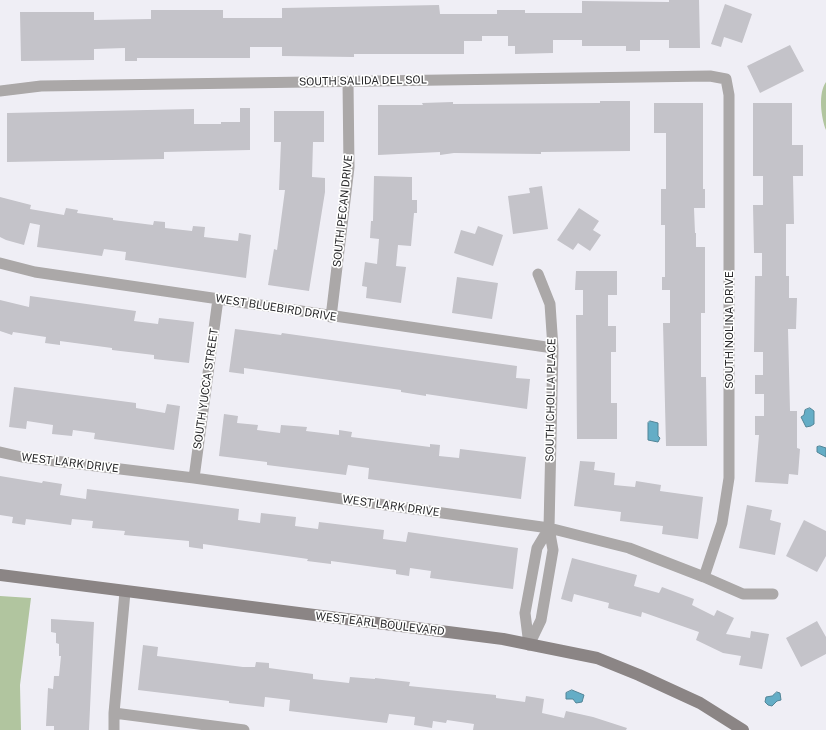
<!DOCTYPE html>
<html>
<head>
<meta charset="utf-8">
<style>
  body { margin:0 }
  canvas { display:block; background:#efeef5 }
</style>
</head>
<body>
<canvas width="826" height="730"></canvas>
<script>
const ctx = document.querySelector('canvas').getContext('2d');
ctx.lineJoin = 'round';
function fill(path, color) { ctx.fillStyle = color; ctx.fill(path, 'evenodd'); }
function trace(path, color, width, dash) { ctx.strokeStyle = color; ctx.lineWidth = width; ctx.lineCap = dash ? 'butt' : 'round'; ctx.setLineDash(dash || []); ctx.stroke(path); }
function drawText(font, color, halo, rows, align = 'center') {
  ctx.font = font + ' "Public Sans",sans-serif'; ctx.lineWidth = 3.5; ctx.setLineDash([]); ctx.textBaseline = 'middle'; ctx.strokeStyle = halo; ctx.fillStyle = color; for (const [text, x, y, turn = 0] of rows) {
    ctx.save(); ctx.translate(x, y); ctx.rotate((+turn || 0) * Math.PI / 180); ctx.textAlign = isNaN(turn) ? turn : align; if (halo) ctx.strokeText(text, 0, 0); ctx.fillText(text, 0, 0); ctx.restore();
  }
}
fill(new Path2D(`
  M 826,82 L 826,130 C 821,117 818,93 826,82 Z
  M 0,596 L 31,598 L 20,685 L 21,730 L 0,730 Z`), '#b1c59f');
const water = new Path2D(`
  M 810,408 L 814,411 L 814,424 L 811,426 L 806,427 L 801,417 L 804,415 L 805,410 Z
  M 650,421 L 658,423 L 658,436 L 660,438 L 658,442 L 648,440 L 648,423 Z
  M 820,446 L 826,448 L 826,457 L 817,452 L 817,447 Z
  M 572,690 L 584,695 L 582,702 L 576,703 L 573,699 L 566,699 L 566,693 Z
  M 777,692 L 780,693 L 781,700 L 777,701 L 772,706 L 768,705 L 765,702 L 766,697 L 772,696 Z`);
fill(water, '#64adc6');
trace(water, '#528597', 1);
fill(new Path2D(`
  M 669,0 L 699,0 L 700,48 L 669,48 L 669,40 L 640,40 L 640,51 L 626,51 L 626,46 L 582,46 L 582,40 L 553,40 L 553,53 L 515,54 L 515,46 L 508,46 L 508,36 L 482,36 L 482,41 L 464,41 L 464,54 L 354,54 L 354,57 L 282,56 L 282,47 L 250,47 L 250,58 L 137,58 L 137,61 L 125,61 L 125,48 L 94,49 L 94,60 L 21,61 L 20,12 L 94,12 L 94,20 L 151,19 L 151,10 L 223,10 L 223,18 L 282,18 L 282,8 L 439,5 L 440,14 L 497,14 L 497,10 L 525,10 L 525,13 L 582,13 L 582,1 L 669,2 Z
  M 725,4 L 752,14 L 742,43 L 724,37 L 721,47 L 711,44 Z
  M 790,45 L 804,71 L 760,93 L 747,66 Z
  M 600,101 L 630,101 L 630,151 L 541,152 L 541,154 L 454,153 L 440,155 L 440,152 L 378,155 L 378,105 L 423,105 L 422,103 L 453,102 L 453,104 L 600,103 Z
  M 654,103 L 703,103 L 703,189 L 705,189 L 705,208 L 694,208 L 695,233 L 696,233 L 696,247 L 705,247 L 705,313 L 701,313 L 701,377 L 706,377 L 707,446 L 666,446 L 663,323 L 670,323 L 670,290 L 662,290 L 662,277 L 665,277 L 665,225 L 661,225 L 661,189 L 666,189 L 666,133 L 654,133 Z
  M 753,103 L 792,103 L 792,145 L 803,145 L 803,176 L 793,176 L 794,224 L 786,224 L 786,276 L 789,276 L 789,298 L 797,298 L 796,329 L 788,329 L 790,411 L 797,411 L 797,448 L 800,449 L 798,475 L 789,474 L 788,484 L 755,482 L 759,435 L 755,435 L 755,416 L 764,416 L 764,394 L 755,394 L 755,375 L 763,375 L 763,352 L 754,352 L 755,276 L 762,276 L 762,253 L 754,253 L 753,205 L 763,205 L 763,176 L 753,176 Z
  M 240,108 L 250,108 L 250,150 L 164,152 L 164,159 L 7,162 L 7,113 L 194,109 L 194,124 L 221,124 L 221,122 L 240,122 Z
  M 274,111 L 324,111 L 324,142 L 313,142 L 312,177 L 325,178 L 325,192 L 309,291 L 268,285 L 274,249 L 277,250 L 285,190 L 279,190 L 281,142 L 274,142 Z
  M 374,176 L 412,177 L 412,200 L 417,200 L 417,213 L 414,213 L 411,246 L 398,245 L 396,266 L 406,267 L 401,303 L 366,298 L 367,287 L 362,286 L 365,262 L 377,264 L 379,239 L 370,238 L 371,221 L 373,221 Z
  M 542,186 L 548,229 L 513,234 L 508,196 L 530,193 L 529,188 Z
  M 0,197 L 31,205 L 30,209 L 64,215 L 66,208 L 78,210 L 77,213 L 113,218 L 113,220 L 153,225 L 154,221 L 165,222 L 165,228 L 192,231 L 193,226 L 205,227 L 204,237 L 238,241 L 239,233 L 251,235 L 246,278 L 125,260 L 126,252 L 104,249 L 102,256 L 37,247 L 40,225 L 30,223 L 24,245 L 6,240 L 0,237 Z
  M 579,208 L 599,221 L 593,230 L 601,235 L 590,251 L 578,243 L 573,250 L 557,240 Z
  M 478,226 L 503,235 L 493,266 L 454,253 L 461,230 L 475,234 Z
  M 576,271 L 617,271 L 617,295 L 608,295 L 608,326 L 616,326 L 616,352 L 611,352 L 611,403 L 617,403 L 617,439 L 577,439 L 576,315 L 583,315 L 583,290 L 575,290 Z
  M 457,277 L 498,283 L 492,319 L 452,313 Z
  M 30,296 L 136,311 L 134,321 L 158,324 L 159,318 L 194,322 L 189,363 L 154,359 L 154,355 L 112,350 L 112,348 L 60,341 L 60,345 L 45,343 L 46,337 L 13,332 L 12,335 L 0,331 L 0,300 L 29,307 Z
  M 235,329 L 281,335 L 282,333 L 517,366 L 516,378 L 530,379 L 527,409 L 426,394 L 426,396 L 401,392 L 401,390 L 244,368 L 244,374 L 229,372 Z
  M 14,387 L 136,403 L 136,408 L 165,413 L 167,404 L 180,406 L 174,450 L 94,439 L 95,433 L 73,430 L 72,436 L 52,434 L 53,425 L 27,421 L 26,429 L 9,427 Z
  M 224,414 L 238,416 L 237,423 L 258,425 L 257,430 L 280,433 L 281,425 L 307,427 L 306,431 L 339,435 L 339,430 L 352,432 L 351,437 L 430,447 L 430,444 L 440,445 L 439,456 L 459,458 L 460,449 L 526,457 L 521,499 L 368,479 L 369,468 L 348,465 L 346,475 L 267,465 L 267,462 L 219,456 Z
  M 580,461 L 595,462 L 594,470 L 615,473 L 614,485 L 635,487 L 636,481 L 661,485 L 660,491 L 703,497 L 698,539 L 662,534 L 663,526 L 620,521 L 621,512 L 574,506 Z
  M 0,476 L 42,483 L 43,481 L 62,484 L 60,495 L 86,499 L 87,489 L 239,509 L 238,520 L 260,523 L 261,513 L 296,517 L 295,526 L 318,529 L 319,522 L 384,530 L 383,539 L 406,542 L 408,532 L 518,548 L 513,589 L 430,578 L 431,571 L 410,568 L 409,576 L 396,574 L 396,570 L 331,561 L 331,564 L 307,561 L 308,559 L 203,544 L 203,549 L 189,547 L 189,541 L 124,535 L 125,531 L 92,528 L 93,521 L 72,519 L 71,525 L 26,519 L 25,525 L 12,523 L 13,517 L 0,515 Z
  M 747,505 L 772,510 L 770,520 L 781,523 L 775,555 L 739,548 Z
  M 804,520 L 826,531 L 826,556 L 817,572 L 786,556 Z
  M 572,558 L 637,575 L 634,586 L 659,593 L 662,587 L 694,599 L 692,605 L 714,616 L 717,610 L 734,618 L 726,634 L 750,638 L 751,631 L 769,634 L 762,669 L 739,665 L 741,656 L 723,653 L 696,640 L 699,632 L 642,612 L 641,617 L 608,608 L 609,603 L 574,594 L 572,602 L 561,599 Z
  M 51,619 L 94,622 L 89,730 L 54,730 L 54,726 L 46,726 L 48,688 L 53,689 L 54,676 L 59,676 L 61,656 L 59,656 L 59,644 L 56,643 L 56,633 L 51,632 Z
  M 817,621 L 826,637 L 826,654 L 801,667 L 786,638 Z
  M 143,645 L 158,647 L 157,656 L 243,667 L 255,667 L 256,662 L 269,663 L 269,668 L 313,674 L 313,679 L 349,683 L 350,677 L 375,679 L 375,678 L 410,682 L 409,686 L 496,695 L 496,698 L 525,702 L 526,696 L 544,699 L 542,713 L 564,718 L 566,711 L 593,717 L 627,728 L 626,730 L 473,730 L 474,724 L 447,720 L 446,723 L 433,721 L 432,728 L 414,725 L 415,717 L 389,714 L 387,723 L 289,711 L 290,700 L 265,697 L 264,707 L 229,703 L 229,701 L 138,690 Z`), '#c4c3c9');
trace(new Path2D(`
  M 0,91 L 41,86 L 710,76 L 726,79 L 729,95 L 729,478 L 722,523 L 704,577
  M 0,263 L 35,272 L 553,348
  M 331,317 L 349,167 L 348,82
  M 0,452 L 22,457 L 194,478 L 549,528 L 629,548 L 704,577 L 743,594 L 773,594
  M 194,478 L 218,299
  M 529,645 L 541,620 L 553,550 L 549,528 L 553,348 L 550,304 L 538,274
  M 529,645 L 525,613 L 537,548 L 549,528
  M 114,713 L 244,730
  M 114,730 L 114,713 L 125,592`), '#aba8a8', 11);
trace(new Path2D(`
  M 0,575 L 503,639 L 597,658 L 639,675 L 700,703 L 743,730`), '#8b8585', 12);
drawText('11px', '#28282a', '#fff', [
  ["SOUTH SALIDA DEL SOL",363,81,-1],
  ["SOUTH PECAN DRIVE",343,211,-84],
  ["WEST BLUEBIRD DRIVE",276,308,9],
  ["SOUTH NOLINA DRIVE",730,330,-90],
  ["SOUTH YUCCA STREET",206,389,-82],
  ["SOUTH CHOLLA PLACE",551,400,-89],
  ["WEST LARK DRIVE",70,463,7],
  ["WEST LARK DRIVE",391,506,8],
  ["WEST EARL BOULEVARD",380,624,7]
]);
</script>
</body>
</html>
